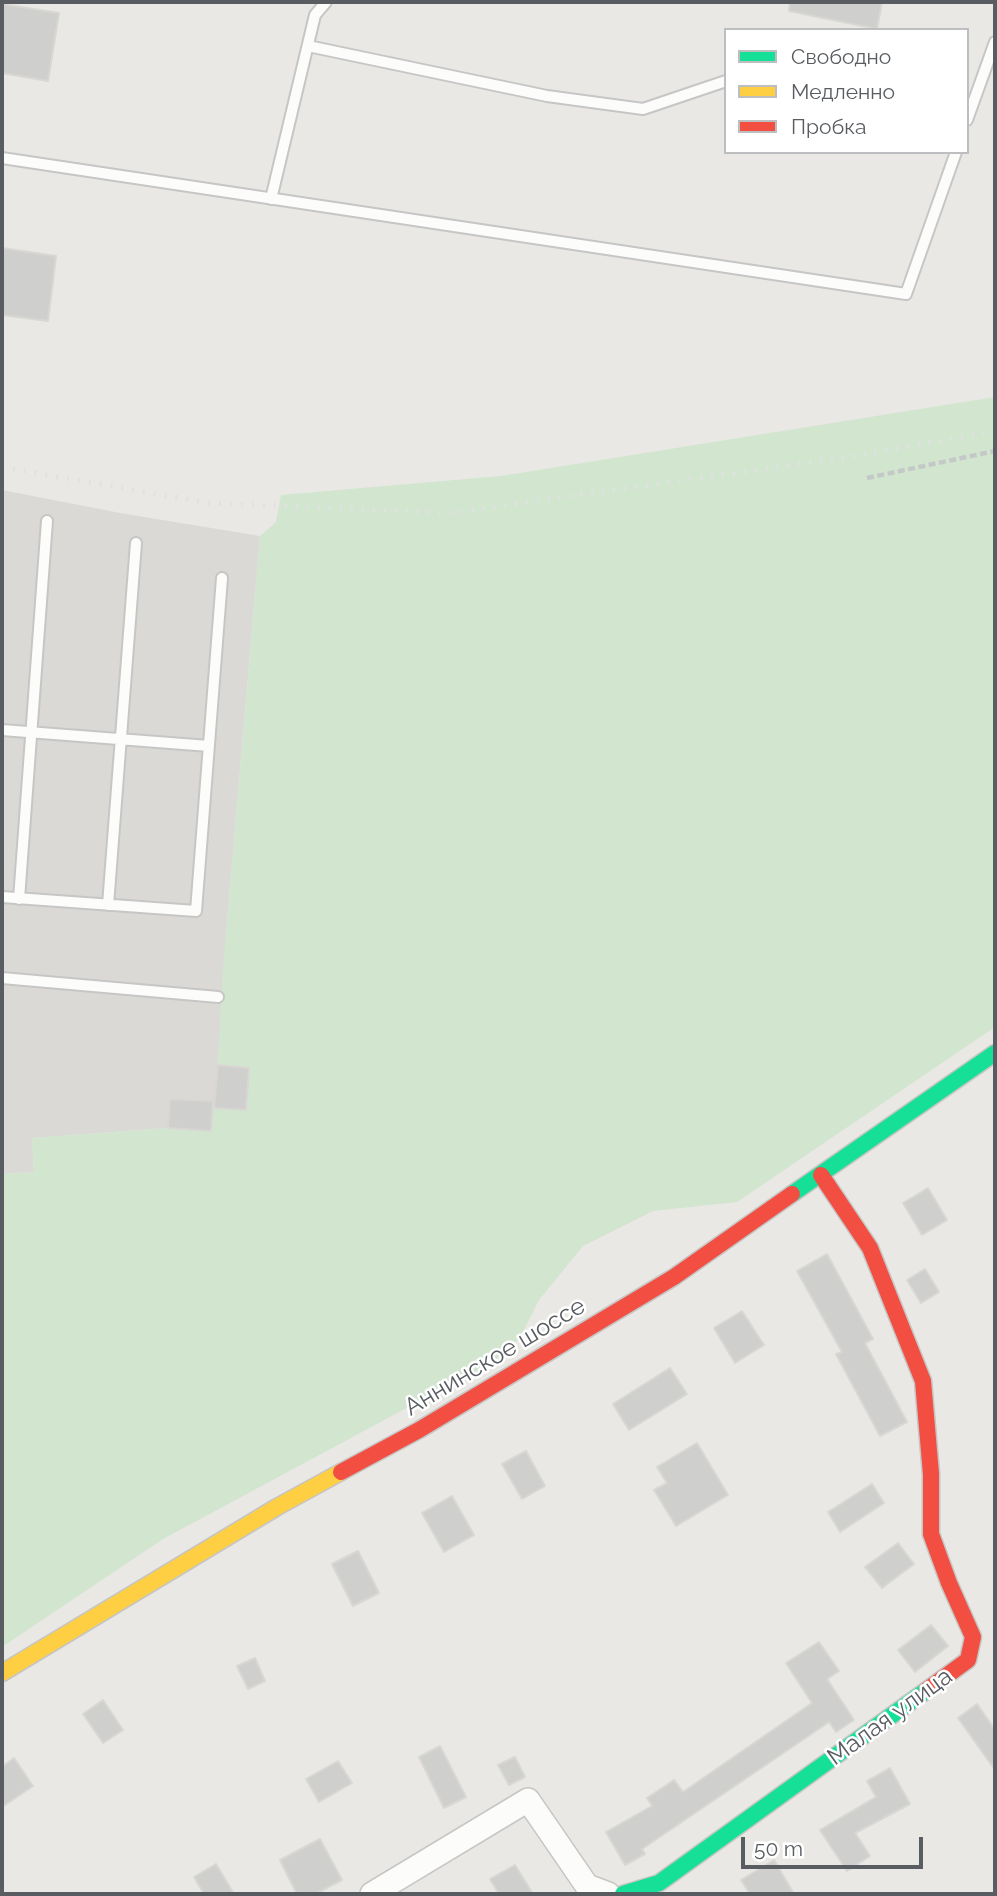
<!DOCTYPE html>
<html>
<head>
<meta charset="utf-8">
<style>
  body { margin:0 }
  #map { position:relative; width:997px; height:1896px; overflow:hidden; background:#e9e8e4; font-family:Raleway,sans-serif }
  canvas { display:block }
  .frame { position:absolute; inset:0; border:4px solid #595d61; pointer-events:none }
  .legend { position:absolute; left:724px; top:28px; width:245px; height:126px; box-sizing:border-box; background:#fff; border:2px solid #bdbec0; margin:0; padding:9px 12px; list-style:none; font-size:21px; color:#595d61 }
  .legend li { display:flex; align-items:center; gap:14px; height:35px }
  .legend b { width:35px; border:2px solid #bdbec0 }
  .scale { position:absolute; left:741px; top:1837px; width:182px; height:32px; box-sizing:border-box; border:4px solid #595d61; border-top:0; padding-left:9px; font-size:21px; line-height:24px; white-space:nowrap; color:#595d61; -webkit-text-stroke:5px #fff; paint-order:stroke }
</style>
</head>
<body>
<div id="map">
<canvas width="997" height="1896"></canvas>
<div class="frame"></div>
<ul class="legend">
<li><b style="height:9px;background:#16e098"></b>Свободно</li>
<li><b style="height:9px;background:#ffcf43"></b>Медленно</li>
<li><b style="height:9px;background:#f24e42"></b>Пробка</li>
</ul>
<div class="scale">50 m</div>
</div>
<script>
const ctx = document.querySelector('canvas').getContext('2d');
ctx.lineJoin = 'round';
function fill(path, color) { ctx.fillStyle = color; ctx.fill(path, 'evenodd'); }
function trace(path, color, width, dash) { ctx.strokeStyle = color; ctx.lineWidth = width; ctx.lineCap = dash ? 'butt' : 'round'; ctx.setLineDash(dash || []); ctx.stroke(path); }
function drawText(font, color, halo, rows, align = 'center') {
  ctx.font = font + ' Raleway,sans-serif'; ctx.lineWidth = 5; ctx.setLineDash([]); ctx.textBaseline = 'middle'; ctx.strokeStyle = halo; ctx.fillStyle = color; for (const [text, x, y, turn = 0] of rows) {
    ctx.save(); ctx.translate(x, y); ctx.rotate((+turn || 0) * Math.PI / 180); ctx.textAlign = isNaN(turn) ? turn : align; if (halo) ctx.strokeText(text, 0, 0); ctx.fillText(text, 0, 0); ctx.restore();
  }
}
fill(new Path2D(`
  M 2,490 L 120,513 L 260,536 L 227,922 L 218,1065 L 249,1068 L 246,1110 L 211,1131 L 168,1128 L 32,1138 L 34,1172 L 2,1174 Z`), '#dad9d5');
fill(new Path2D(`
  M 995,397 L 995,1027 L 737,1202 L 653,1211 L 583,1246 L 539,1300 L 520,1338 L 483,1370 L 427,1397 L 163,1539 L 2,1647 L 2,1174 L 34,1172 L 32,1138 L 168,1128 L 211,1131 L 214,1108 L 246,1110 L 249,1068 L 218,1065 L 223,969 L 260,536 L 276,522 L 281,495 L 501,476 Z`), '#d1e5cf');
const building = new Path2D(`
  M 790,2 L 882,2 L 877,29 L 789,11 Z
  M 2,4 L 59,13 L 48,81 L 2,73 Z
  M 2,248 L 56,256 L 48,321 L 2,315 Z
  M 218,1065 L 249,1068 L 246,1110 L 214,1108 Z
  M 170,1099 L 213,1101 L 211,1131 L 168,1128 Z
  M 928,1188 L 947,1220 L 922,1235 L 903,1203 Z
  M 827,1254 L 873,1339 L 865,1343 L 907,1422 L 880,1436 L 836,1354 L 842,1352 L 797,1271 Z
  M 925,1269 L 939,1292 L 921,1303 L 907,1280 Z
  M 742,1311 L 764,1345 L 735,1363 L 714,1328 Z
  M 670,1368 L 687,1394 L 629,1430 L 613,1404 Z
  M 697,1443 L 728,1495 L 676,1526 L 654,1490 L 667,1483 L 657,1467 Z
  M 526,1451 L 545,1486 L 522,1499 L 502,1464 Z
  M 872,1484 L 884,1503 L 840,1532 L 828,1512 Z
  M 452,1496 L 474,1535 L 444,1552 L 422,1513 Z
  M 898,1543 L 914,1564 L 882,1588 L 865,1567 Z
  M 358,1551 L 379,1593 L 353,1606 L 332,1564 Z
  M 931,1625 L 948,1646 L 915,1672 L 898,1650 Z
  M 819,1642 L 839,1671 L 827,1679 L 854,1720 L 836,1732 L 829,1722 L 642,1849 L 645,1854 L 625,1865 L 606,1832 L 652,1806 L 647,1798 L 674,1780 L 683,1792 L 812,1703 L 786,1663 Z
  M 255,1658 L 265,1681 L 248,1689 L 237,1666 Z
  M 103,1700 L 123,1730 L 103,1743 L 83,1714 Z
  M 977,1704 L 995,1730 L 995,1770 L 958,1718 Z
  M 440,1746 L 466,1797 L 444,1808 L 419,1757 Z
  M 515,1757 L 525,1777 L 509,1785 L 498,1765 Z
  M 14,1758 L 33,1786 L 2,1807 L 2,1767 Z
  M 338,1761 L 352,1783 L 319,1802 L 306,1779 Z
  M 890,1768 L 910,1804 L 855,1833 L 870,1856 L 847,1871 L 820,1830 L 876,1797 L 867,1781 Z
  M 320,1839 L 342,1880 L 315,1894 L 297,1894 L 280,1860 Z
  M 774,1860 L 794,1894 L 750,1894 L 741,1880 Z
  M 216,1864 L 234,1894 L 204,1894 L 194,1877 Z
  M 515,1865 L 533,1894 L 499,1894 L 490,1879 Z`);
fill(building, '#cfcfcd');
trace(building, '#d8d7d3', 2);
const lane = new Path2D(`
  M 308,46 L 547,96 L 643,109 L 726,81
  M 967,120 L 995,42
  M 2,158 L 906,294 L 956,152
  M 271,199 L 315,15 L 326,2
  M 2,730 L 209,746
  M 2,897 L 196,911 L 222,578
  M 19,899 L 47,521
  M 108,905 L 136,543
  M 2,978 L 218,997`);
const street = new Path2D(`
  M 372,1894 L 528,1800 L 587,1886 L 608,1894`);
const fast = new Path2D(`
  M 792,1194 L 995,1053
  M 623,1894 L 659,1883 L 927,1690`);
const slow = new Path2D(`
  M 2,1673 L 277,1507 L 341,1472`);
const jam = new Path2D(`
  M 821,1175 L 870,1248 L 923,1381 L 931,1474 L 931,1534 L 949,1583 L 973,1637 L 968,1660 L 927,1690
  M 341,1472 L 419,1430 L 674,1277 L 792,1194`);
trace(lane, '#c6c6c6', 14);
trace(street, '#c6c6c6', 26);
trace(fast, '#c5c5c4', 19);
trace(slow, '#c5c5c4', 19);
trace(jam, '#c5c5c4', 19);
trace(new Path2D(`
  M 867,478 L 995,451`), '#c4c9c7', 4.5, [7, 3.5]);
trace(lane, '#fcfcfb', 10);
trace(street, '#fcfcfb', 23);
trace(fast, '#16e098', 16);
trace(slow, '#ffcf43', 16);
trace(jam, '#f24e42', 16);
trace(new Path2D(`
  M 2,467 L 209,503 L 452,513 L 855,456 L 995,431`), '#e0e1e1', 5, [2, 9]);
drawText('24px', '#595d61', '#fff', [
  ["Аннинское шоссе",495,1357,-31],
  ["Малая улица",890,1717,-36]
]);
</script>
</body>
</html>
